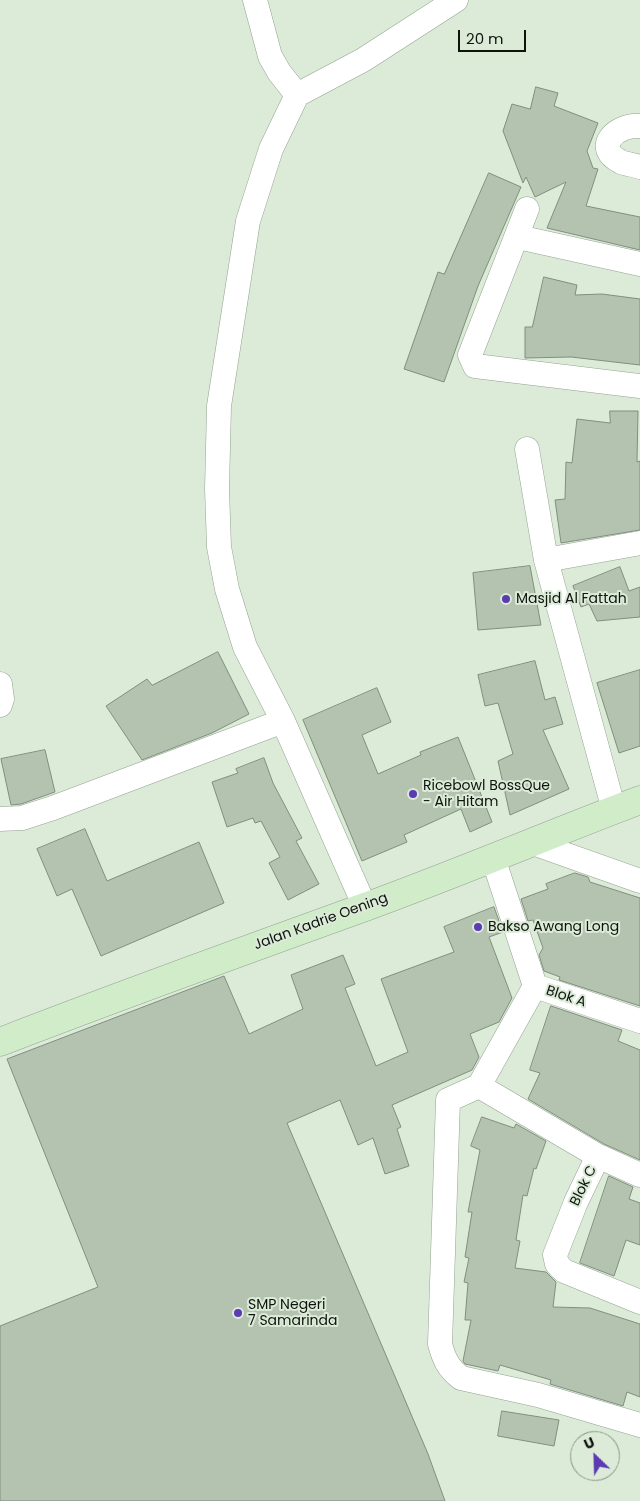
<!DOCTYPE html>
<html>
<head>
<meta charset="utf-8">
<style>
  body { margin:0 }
  #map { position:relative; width:640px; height:1501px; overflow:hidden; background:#dbebd8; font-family:Poppins,sans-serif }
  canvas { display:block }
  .north { position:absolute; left:570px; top:1431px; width:50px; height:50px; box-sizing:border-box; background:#dbebd8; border:1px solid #899587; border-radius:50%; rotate:336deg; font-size:14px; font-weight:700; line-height:20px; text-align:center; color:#0e130d }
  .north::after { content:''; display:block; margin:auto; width:18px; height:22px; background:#5b3ab2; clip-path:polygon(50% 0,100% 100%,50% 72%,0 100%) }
  .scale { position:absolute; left:458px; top:30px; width:68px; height:22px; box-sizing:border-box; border:2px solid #0e130d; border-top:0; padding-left:6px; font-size:15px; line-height:18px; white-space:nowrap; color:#0e130d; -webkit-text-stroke:4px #dbebd8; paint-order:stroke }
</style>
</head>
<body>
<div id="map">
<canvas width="640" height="1501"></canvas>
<div class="north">U</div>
<div class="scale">20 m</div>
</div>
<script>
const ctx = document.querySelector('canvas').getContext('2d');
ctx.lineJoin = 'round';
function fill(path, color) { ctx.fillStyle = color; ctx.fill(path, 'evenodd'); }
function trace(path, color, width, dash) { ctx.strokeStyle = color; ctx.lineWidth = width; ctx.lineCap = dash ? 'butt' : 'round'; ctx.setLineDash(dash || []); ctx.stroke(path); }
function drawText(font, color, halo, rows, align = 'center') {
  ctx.font = font + ' Poppins,sans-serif'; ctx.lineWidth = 4; ctx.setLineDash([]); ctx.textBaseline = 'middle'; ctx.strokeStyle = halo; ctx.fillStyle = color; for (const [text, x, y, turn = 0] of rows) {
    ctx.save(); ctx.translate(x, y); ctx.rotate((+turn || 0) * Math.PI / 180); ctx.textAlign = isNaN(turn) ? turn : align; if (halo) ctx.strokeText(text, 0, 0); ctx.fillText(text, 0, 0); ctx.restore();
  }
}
const building = new Path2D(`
  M 536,87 L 558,93 L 554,106 L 598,123 L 587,151 L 593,168 L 598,169 L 586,206 L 640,217 L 640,250 L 547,228 L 566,182 L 535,197 L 526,177 L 523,183 L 503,131 L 512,104 L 530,109 Z
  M 489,173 L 521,187 L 478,286 L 444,382 L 404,369 L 438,272 L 444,274 Z
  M 544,277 L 577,285 L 575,295 L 602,294 L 640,299 L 640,365 L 571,357 L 525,358 L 525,327 L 532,327 Z
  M 610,411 L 638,411 L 637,462 L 640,461 L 640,530 L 561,543 L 555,500 L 565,499 L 566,462 L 572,463 L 577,419 L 610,423 Z
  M 530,566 L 541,625 L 478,630 L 473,573 Z
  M 620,567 L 629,591 L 640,587 L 640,617 L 597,621 L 589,604 L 581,607 L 573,586 Z
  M 218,652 L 249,714 L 212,733 L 142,760 L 106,706 L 147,679 L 152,685 Z
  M 535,661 L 545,700 L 555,697 L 563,724 L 543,730 L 569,789 L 510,815 L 498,761 L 513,754 L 498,703 L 485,706 L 478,675 Z
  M 640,670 L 640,746 L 619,753 L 597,683 Z
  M 377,688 L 391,722 L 362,735 L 378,774 L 421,755 L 420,752 L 458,737 L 492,822 L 470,832 L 461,809 L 404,835 L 407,842 L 362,861 L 303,720 Z
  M 45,750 L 55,792 L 21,804 L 11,805 L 1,759 Z
  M 264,758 L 273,783 L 302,838 L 296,841 L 319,884 L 288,900 L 269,863 L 280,857 L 261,821 L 255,823 L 253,818 L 227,827 L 212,782 L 238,773 L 236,769 Z
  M 85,829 L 107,881 L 199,842 L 224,903 L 101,956 L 72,889 L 57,896 L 37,849 Z
  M 575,873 L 588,877 L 590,882 L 640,898 L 640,1006 L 559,980 L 560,977 L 544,971 L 539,955 L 543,948 L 533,920 L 528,921 L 521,899 L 548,889 L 546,884 Z
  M 494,907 L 503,932 L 489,937 L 512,998 L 499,1022 L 470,1034 L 479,1057 L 472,1070 L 392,1105 L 401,1127 L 397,1129 L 409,1166 L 385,1174 L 373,1138 L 358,1145 L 340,1100 L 287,1123 L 428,1454 L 445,1501 L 0,1501 L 0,1326 L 98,1287 L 7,1059 L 224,976 L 249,1034 L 303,1009 L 291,975 L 343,955 L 355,984 L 345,988 L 376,1066 L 408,1052 L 381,979 L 454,952 L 444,927 Z
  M 551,1006 L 622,1030 L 618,1041 L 640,1050 L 640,1160 L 604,1144 L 528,1099 L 540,1073 L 530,1070 Z
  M 482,1117 L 514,1128 L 516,1124 L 546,1141 L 536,1169 L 534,1168 L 527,1196 L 523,1195 L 516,1240 L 520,1241 L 515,1268 L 546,1272 L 556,1282 L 553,1307 L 590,1308 L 640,1324 L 640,1397 L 627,1392 L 623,1406 L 550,1384 L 551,1380 L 500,1365 L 498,1371 L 465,1364 L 463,1361 L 471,1320 L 465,1320 L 468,1283 L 464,1282 L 469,1258 L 465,1257 L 472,1212 L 468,1212 L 480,1150 L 471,1146 Z
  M 609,1176 L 633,1187 L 629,1199 L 640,1203 L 640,1245 L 626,1240 L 614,1276 L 580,1263 Z
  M 502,1411 L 559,1420 L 554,1446 L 498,1436 Z`);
fill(building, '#b3c3b0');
trace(building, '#808f7d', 1);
const minor = new Path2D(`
  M 255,0 L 270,56 L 279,72 L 297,95
  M 640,126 C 616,124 592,148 621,162 C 626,164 634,165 640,167
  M 527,209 L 470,355 L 475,366 L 640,386
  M 518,237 L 640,264
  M 527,449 L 546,560 L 614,810
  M 546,560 L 640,543
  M 0,684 L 2,699 L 0,705
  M 0,819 L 22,818 L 53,808 L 283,721
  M 533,843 L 640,881
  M 493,858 L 535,986 L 640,1021
  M 365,907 L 283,721 L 245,647 L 227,589 L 219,547 L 217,489 L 219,406 L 248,221 L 271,149 L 297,95 L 363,60 L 456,0
  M 479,1086 L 535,986
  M 598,1156 L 640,1175
  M 640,1302 L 564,1271 L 557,1264 L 555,1255 L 576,1202 L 598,1156 L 479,1086 L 448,1100 L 440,1344 C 444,1359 448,1368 461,1378 L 538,1395 L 640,1425`);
const secondary = new Path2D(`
  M 0,1042 C 121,995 243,951 365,907 C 458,873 548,835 640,800`);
trace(minor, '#94a391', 25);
trace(secondary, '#94a391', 29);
trace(minor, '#fff', 24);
trace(secondary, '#d0ecc9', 28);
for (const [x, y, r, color] of [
  [506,599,5,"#5b3ab2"],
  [413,794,5,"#5b3ab2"],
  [478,927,5,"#5b3ab2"],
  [238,1313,5,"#5b3ab2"]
]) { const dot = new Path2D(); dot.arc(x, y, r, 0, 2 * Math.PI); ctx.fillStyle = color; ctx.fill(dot); trace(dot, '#dbebd8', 2); }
drawText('14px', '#0e130d', '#dbebd8', [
  ["Masjid Al Fattah",516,599],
  ["Ricebowl BossQue",423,786],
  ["- Air Hitam",423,802],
  ["Bakso Awang Long",488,927],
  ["SMP Negeri",248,1305],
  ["7 Samarinda",248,1321]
], 'left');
drawText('14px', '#0e130d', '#dbebd8', [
  ["Jalan Kadrie Oening",321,922,-20],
  ["Blok A",566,997,18],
  ["Blok C",584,1186,-64]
]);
</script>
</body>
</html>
